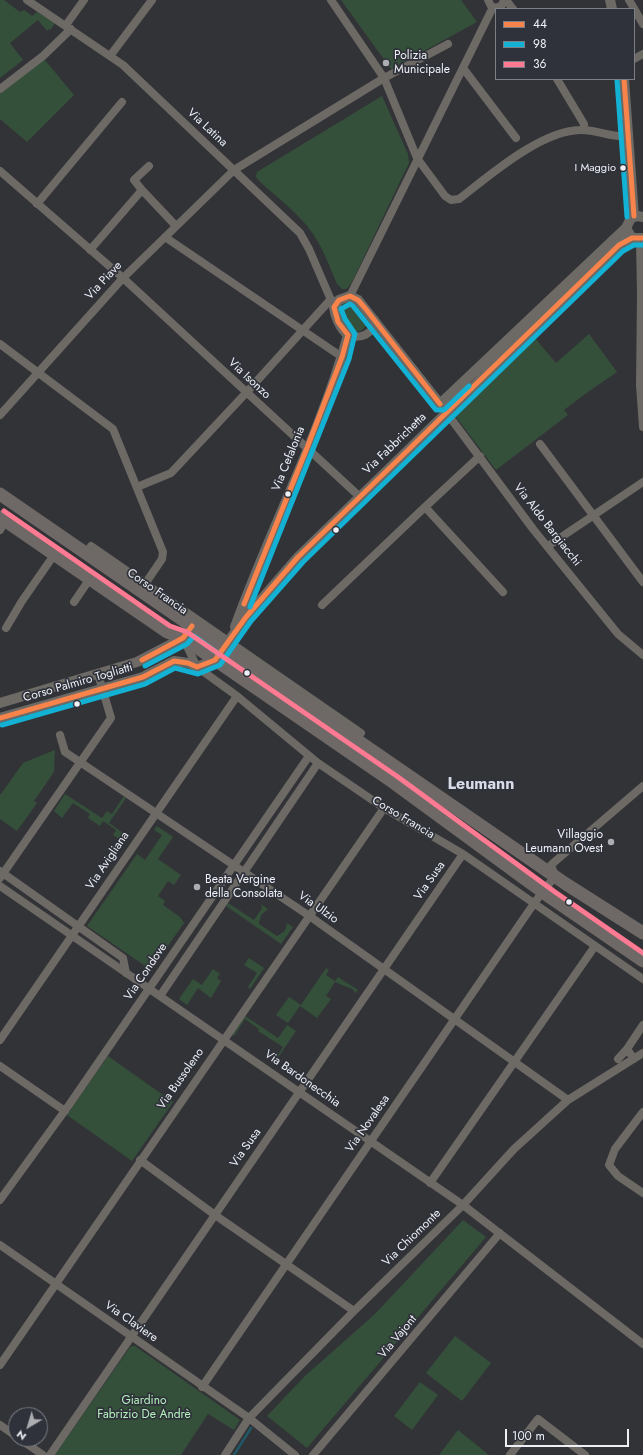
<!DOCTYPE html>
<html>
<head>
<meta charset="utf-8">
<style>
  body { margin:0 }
  #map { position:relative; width:643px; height:1455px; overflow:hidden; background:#323337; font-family:Jost,sans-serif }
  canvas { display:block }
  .legend { position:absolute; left:495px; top:8px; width:140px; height:72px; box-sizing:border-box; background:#2f323a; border:1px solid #7b7e85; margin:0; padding:5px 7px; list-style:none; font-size:12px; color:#eef0f5 }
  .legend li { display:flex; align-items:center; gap:8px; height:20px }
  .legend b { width:20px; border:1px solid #7b7e85 }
  .north { position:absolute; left:8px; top:1407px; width:40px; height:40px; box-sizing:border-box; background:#2f323a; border:1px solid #7b7e85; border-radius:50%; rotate:218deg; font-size:11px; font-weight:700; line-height:16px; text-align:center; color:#eef0f5 }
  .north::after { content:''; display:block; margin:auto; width:14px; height:18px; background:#acaeb2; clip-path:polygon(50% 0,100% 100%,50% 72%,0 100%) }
  .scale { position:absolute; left:505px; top:1429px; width:124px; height:18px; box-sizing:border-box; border:2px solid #eef0f5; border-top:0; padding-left:5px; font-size:12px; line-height:14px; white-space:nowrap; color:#eef0f5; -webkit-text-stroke:3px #2f323a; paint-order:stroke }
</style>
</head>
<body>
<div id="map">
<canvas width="643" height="1455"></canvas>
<ul class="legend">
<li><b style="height:5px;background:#f8844c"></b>44</li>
<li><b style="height:5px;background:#13b2d5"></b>98</li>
<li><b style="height:5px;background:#fe7a93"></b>36</li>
</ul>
<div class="north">N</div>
<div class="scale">100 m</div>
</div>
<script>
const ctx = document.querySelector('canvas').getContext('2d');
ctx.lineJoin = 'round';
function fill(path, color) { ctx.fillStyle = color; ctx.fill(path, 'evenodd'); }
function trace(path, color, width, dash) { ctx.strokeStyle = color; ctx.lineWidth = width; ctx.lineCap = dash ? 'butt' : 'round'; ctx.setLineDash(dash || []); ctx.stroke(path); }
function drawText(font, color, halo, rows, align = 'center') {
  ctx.font = font + ' Jost,sans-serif'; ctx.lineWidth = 3.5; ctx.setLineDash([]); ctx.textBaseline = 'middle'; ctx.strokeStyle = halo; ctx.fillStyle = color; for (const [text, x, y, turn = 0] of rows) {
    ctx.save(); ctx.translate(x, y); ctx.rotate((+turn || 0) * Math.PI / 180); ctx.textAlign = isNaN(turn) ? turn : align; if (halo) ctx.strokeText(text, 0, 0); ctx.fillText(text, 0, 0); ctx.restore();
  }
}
fill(new Path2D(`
  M 0,0 L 4,0 L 20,12 L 24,10 L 32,16 L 37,12 L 55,23 L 50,30 L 48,29 L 47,31 L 38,20 L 10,43 L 23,60 L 0,78 Z
  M 341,0 L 461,0 L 477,22 L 391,69 Z
  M 44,59 L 74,95 L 27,142 L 0,119 L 0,94 Z
  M 382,96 L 408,154 L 409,163 L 351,284 L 346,289 L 342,289 L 337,284 C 329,265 321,243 308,227 C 294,210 276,196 260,182 L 256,177 L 257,172 Z
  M 348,301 C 357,303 366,316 367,324 C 356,344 337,321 341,306 Z
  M 589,334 L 617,372 L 585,394 L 564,410 L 568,415 L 496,470 L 453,413 L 534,337 L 556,363 Z
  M 55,750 L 54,772 L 34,801 L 37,803 L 17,831 L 0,819 L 0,794 L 1,794 L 23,763 Z
  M 65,794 L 102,818 L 107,811 L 112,814 L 124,796 L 126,798 L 109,823 L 129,837 L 125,843 L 113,835 L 116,830 L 103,821 L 100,826 L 88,818 L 90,814 L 73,803 L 62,818 L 54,811 Z
  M 157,826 L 173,837 L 158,859 L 181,875 L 174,885 L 168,881 L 158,896 L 165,901 L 163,905 L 180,917 L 184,923 L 151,970 L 87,926 L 137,854 L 145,860 L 162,835 L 154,830 Z
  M 228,903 L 254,920 L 262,908 L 261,904 L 268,909 L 261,915 L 259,924 L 277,936 L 285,931 L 287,923 L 293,927 L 281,944 L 226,906 Z
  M 249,958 L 264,968 L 250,989 L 248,987 L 257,973 L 244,965 Z
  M 326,968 L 329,970 L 326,975 L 335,981 L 338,977 L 358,990 L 356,993 L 352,989 L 335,982 L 326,996 L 331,999 L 317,1018 L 300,1006 L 288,1023 L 276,1015 L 289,997 L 301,1005 Z
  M 213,969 L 220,974 L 217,978 L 221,981 L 211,998 L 198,988 L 187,1005 L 179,999 L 193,979 L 202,985 Z
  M 245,1016 L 278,1038 L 287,1025 L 296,1031 L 273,1065 L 272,1064 L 283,1047 L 258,1031 L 259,1029 L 245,1019 L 234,1036 L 232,1035 Z
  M 108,1056 L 173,1102 L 132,1161 L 67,1115 Z
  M 463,1220 L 486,1237 L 307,1448 L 267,1416 L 305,1376 L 375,1314 Z
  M 455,1336 L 491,1363 L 462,1401 L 426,1373 Z
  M 135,1346 L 240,1420 L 234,1430 L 208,1414 L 181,1455 L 55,1455 L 130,1347 Z
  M 420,1382 L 438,1395 L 412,1430 L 394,1416 Z
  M 458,1430 L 489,1455 L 439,1455 Z`), '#35503a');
trace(new Path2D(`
  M 234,1455 L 251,1428`), '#205866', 2.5);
trace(new Path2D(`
  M 27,0 L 123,65 L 300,233 L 309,249 L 334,307
  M 331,0 L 384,78 L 417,158 L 445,196 L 451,200 L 459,199 C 489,176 540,131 580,130 C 596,129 611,138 628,136
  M 488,0 L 491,6 L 496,8 L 502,5 L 504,0
  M 506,0 L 513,9
  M 629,0 L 643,24
  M 66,25 L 84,0
  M 110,56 L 152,0
  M 634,59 L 643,54
  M 463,68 L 516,138
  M 557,79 L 584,124 L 584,130
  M 0,89 L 43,56 L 71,29
  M 0,171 L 123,278 L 360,497
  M 142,190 L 134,180 L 149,166
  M 37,204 L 122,102
  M 165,237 L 342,357
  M 640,240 L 641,295 L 640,385 L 643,427
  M 90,250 L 142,190 L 176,226
  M 350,296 L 493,7
  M 348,335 C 360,340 374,334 375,320
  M 0,344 L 113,429 L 163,552 L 162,559 L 145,584
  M 443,408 L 533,529 L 618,634 L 643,655
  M 0,415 L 123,278 L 234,170 L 384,78 L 448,44
  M 540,444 L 643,582
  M 480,456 L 425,507 L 503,592
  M 137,487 L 171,473 L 246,393 L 331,299
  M 0,530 L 5,521
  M 548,546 L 643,482
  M 86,553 L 91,546 L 361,733 L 356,740
  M 74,602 L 89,580
  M 322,605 L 425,507
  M 6,628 L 22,601 L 54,555
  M 184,640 L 197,667 L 237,696 L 318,763 L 384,808 L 463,854 L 643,979
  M 60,735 L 65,752 L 308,915 L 568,1100
  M 0,871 L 123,958 L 126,973
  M 0,878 L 111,718 L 98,674
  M 0,886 L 463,1205 L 643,1344
  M 160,996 L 318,763
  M 0,1040 L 237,696
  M 618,1059 L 627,1049
  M 634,1059 L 627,1049 L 643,1025
  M 0,1066 L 65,1111
  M 643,1112 L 615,1149 L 609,1165 L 618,1176 L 643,1193
  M 140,1160 L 215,1215 L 354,1311
  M 430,1183 L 595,946
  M 0,1200 L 69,1105 L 309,756
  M 0,1245 L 249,1418 L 295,1455
  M 0,1365 L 384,808
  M 202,1387 L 535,902 L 555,876 L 551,865 L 552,864 L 643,786
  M 0,1425 L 16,1436
  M 20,1439 L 43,1455
  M 50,1455 L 463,854
  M 225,1455 L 249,1418 L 354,1311 L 463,1205 L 514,1149 L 568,1100 L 643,1053
  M 313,1455 L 500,1233
  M 510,1455 L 538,1419 L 585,1455`), '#6d6965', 8);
trace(new Path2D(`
  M 610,0 L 612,9
  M 624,79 L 634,216
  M 643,217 L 638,216 L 631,218 L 626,228 L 632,238 L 643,238
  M 235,627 C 270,529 320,436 348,335 C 340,328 335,317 334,307 L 339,300 L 350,296 L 358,300 L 440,404 L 626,228
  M 0,703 L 137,662 L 183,638 L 192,626
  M 0,718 L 143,677 L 174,661 L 188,663 L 197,667 L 215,660 L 246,617 L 298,557 L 619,245 L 632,238`), '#6d6965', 10);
trace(new Path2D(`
  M 0,494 L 566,884 L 643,933
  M 0,517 L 167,632 L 183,638 L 394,783 L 551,898 L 643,961`), '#6e6966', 13);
trace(new Path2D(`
  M 624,79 L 634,216
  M 348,335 L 338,322 L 334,307 L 339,300 L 350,296 L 358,300 L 365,308 L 440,404
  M 244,604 L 307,448 L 342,357 L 348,335
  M 142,660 L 183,638 L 192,626
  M 0,718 L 143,677 L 174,661 L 188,663 L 197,667 L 215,660 L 246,617 L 298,557 L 619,245 L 632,238 L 643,238`), '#f8844c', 5);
trace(new Path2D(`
  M 617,80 L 627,217
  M 250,607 L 349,359 L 355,334 L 345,319 L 341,309 L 350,304 L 353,306 L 436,410 L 444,410 L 469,386
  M 145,666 L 187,644 L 194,636 L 219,654
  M 2,725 L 145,684 L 175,668 L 198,674 L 220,665 L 251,621 L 303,562 L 623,251 L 634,245 L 643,245`), '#13b2d5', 5);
trace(new Path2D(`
  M 4,511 L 170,626 L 187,632 L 398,777 L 555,892 L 643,953`), '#fe7a93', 5);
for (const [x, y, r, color] of [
  [386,63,4,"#acaeb2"],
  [623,168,3.5,"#eef0f5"],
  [288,494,3.5,"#eef0f5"],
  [336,530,3.5,"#eef0f5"],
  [247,673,3.5,"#eef0f5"],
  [77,704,3.5,"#eef0f5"],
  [611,842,4,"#acaeb2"],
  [197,887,4,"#acaeb2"],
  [569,902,3.5,"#eef0f5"]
]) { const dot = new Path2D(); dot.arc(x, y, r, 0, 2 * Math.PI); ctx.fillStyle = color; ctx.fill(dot); trace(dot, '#2f323a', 1.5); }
drawText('11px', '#eef0f5', '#2f323a', [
  ["I Maggio",616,168]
], 'right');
drawText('12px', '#eef0f5', '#2f323a', [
  ["Polizia",394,56],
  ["Municipale",394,70],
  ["Villaggio",603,835,"right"],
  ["Leumann Ovest",603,849,"right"],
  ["Beata Vergine",205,880],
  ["della Consolata",205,894]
], 'left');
drawText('12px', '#eef0f5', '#2f323a', [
  ["Via Latina",207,128,43],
  ["Via Piave",104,281,-47],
  ["Via Isonzo",249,379,43],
  ["Via Fabbrichetta",395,444,-44],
  ["Via Cefalonia",289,459,-68],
  ["Via Aldo Bargiacchi",547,525,52],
  ["Corso Francia",157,592,35],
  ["Corso Palmiro Togliatti",78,683,-16],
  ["Corso Francia",403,818,31],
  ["Via Avigliana",108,861,-56],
  ["Via Susa",430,881,-55],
  ["Via Ulzio",318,908,35],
  ["Via Condove",146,972,-56],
  ["Via Bussoleno",181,1079,-55],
  ["Via Bardonecchia",302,1079,35],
  ["Via Novalesa",368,1124,-55],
  ["Via Susa",246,1148,-55],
  ["Via Chiomonte",412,1238,-44],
  ["Via Claviere",131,1322,35],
  ["Via Vajont",398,1337,-50]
]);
drawText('12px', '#b4f2bc', '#2f323a', [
  ["Giardino",144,1401],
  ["Fabrizio De Andrè",144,1415]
]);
drawText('bold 16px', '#d9dce7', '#2f323a', [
  ["Leumann",481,785]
]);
</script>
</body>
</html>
